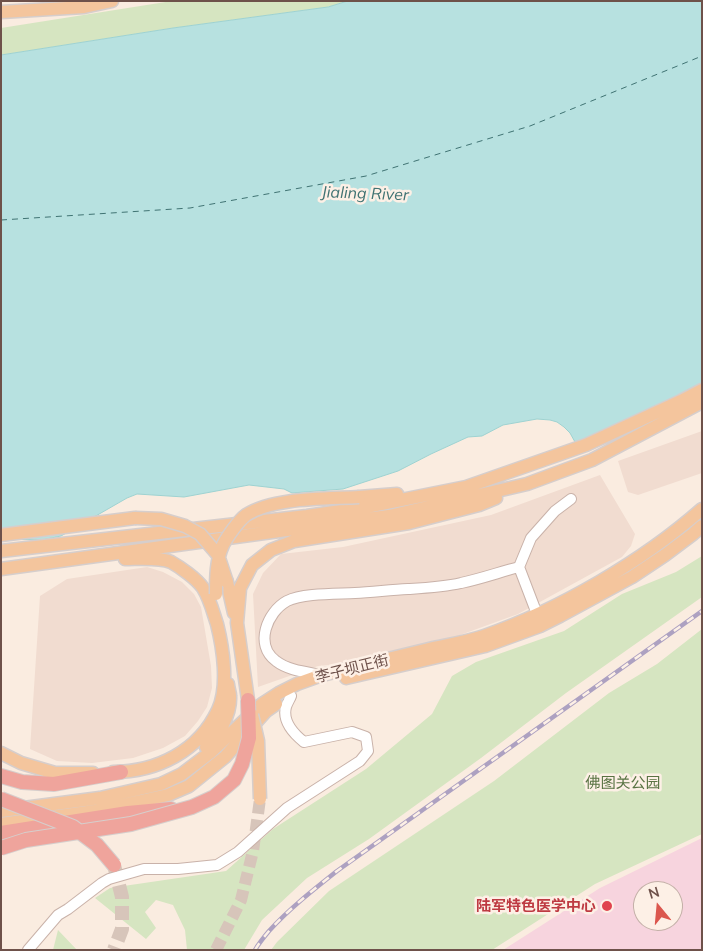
<!DOCTYPE html>
<html>
<head>
<meta charset="utf-8">
<style>
  body { margin:0 }
  #map { position:relative; width:703px; height:951px; overflow:hidden; background:#faece0; font-family:Mulish,sans-serif }
  canvas { display:block }
  .frame { position:absolute; inset:0; border:2px solid #6e514a; pointer-events:none }
  .north { position:absolute; left:633px; top:881px; width:50px; height:50px; box-sizing:border-box; background:#fdf0e6; border:1px solid #c4b0a8; border-radius:50%; rotate:343deg; font-size:14px; font-weight:700; line-height:20px; text-align:center; color:#6e514a }
  .north::after { content:''; display:block; margin:auto; width:18px; height:22px; background:#db574e; clip-path:polygon(50% 0,100% 100%,50% 72%,0 100%) }
</style>
</head>
<body>
<div id="map">
<canvas width="703" height="951"></canvas>
<div class="frame"></div>
<div class="north">N</div>
</div>
<script>
const ctx = document.querySelector('canvas').getContext('2d');
ctx.lineJoin = 'round';
function fill(path, color) { ctx.fillStyle = color; ctx.fill(path, 'evenodd'); }
function trace(path, color, width, dash) { ctx.strokeStyle = color; ctx.lineWidth = width; ctx.lineCap = dash ? 'butt' : 'round'; ctx.setLineDash(dash || []); ctx.stroke(path); }
function drawText(font, color, halo, rows, align = 'center') {
  ctx.font = font + ' Mulish,"Noto Sans SC",sans-serif'; ctx.lineWidth = 5; ctx.setLineDash([]); ctx.textBaseline = 'middle'; ctx.strokeStyle = halo; ctx.fillStyle = color; for (const [text, x, y, turn = 0] of rows) {
    ctx.save(); ctx.translate(x, y); ctx.rotate((+turn || 0) * Math.PI / 180); ctx.textAlign = isNaN(turn) ? turn : align; if (halo) ctx.strokeText(text, 0, 0); ctx.fillText(text, 0, 0); ctx.restore();
  }
}
fill(new Path2D(`
  M 702,431 L 702,473 L 638,495 L 628,492 L 618,461 Z
  M 600,475 L 635,534 L 631,546 L 622,557 L 518,614 L 397,658 L 318,666 L 258,687 L 253,594 L 263,573 L 281,554 L 343,547 L 491,515 Z
  M 147,567 L 163,572 L 182,582 L 194,594 L 201,607 L 211,666 L 212,688 L 207,707 L 198,721 L 185,736 L 163,748 L 133,758 L 92,763 L 57,761 L 30,749 L 40,596 L 67,579 Z`), '#f1dcd0');
fill(new Path2D(`
  M 702,838 L 702,950 L 503,950 L 600,888 ZM 643,891 L 673,891 L 673,921 L 643,921 Z`), '#f7d4de');
fill(new Path2D(`
  M 172,1 L 348,1 L 328,7 L 173,28 L 1,55 L 1,28 Z
  M 702,556 L 702,597 L 566,693 L 481,758 L 369,839 L 307,878 L 262,920 L 244,950 L 187,950 L 185,930 L 173,905 L 156,900 L 145,912 L 156,928 L 146,939 L 95,898 L 110,888 L 226,871 L 273,829 L 366,769 L 432,714 L 452,676 L 476,662 L 564,631 L 622,594 L 676,572 Z
  M 702,629 L 702,834 L 595,884 L 492,950 L 271,950 L 277,942 L 329,891 L 494,781 L 609,693 L 657,664 Z
  M 58,930 L 77,950 L 53,950 Z`), '#d6e5c1');
const water = new Path2D(`
  M 348,1 L 702,1 L 702,383 L 586,449 L 575,442 L 570,433 L 564,427 L 557,422 L 550,420 L 537,419 L 503,425 L 482,436 L 468,437 L 431,454 L 398,471 L 343,489 L 292,493 L 284,489 L 249,485 L 184,497 L 137,494 L 127,498 L 61,536 L 42,540 L 1,539 L 1,55 L 173,28 L 328,7 Z`);
fill(water, '#b7e1e0');
trace(water, '#9ed2d1', 1);
trace(new Path2D(`
  M 1,220 L 190,208 L 366,176 L 530,126 L 702,56`), '#407373', 1, [6, 5]);
trace(new Path2D(`
  M 216,950 L 241,900 L 253,851 L 260,799`), '#d7c5ba', 12, [12, 6]);
trace(new Path2D(`
  M 114,865 L 122,897 L 122,929 L 114,950`), '#d7c5ba', 14, [14, 7]);
const minor = new Path2D(`
  M 537,614 L 519,567 L 531,538 L 555,511 L 571,499
  M 322,675 C 307,672 289,671 276,661 C 254,645 267,612 287,601 C 303,593 337,594 355,593 C 373,592 390,590 408,589 C 425,588 444,587 461,583 C 480,579 500,572 519,567
  M 28,950 L 58,915 L 68,909 L 102,883 L 109,879 L 144,869 L 178,869 L 217,865 L 238,852 L 287,808 L 360,761 L 368,751 L 366,737 L 352,732 L 304,742 C 294,734 282,722 286,707 C 287,703 290,699 291,696`);
const major = new Path2D(`
  M 1,12 L 84,7 L 112,1
  M 359,497 L 397,494
  M 1,535 L 135,518
  M 1,551 L 307,516 L 361,508 L 466,487 L 586,445 L 681,401 L 702,390
  M 1,569 L 389,516 L 527,484 L 592,460 L 702,402
  M 227,582 L 234,613
  M 346,678 L 485,646 L 540,626 L 560,616 L 632,577 L 665,555 L 693,534 L 702,526
  M 248,700 L 237,623 L 240,588 L 252,565 L 271,550 L 294,541 L 409,523 L 479,505 L 496,498
  M 206,747 C 219,735 231,715 230,696 C 230,692 228,688 228,684
  M 1,753 L 21,763 L 55,773 L 93,773
  M 113,772 C 157,772 199,751 218,710 C 229,686 223,648 217,624 C 213,612 210,599 203,588 C 197,579 180,567 171,562 C 159,557 138,559 125,559
  M 1,811 L 100,798 L 161,784 L 182,774 L 211,752 L 262,704 L 279,693 L 297,684 L 322,675 C 358,666 393,658 429,649 C 447,645 466,642 484,636 C 559,610 643,561 702,509
  M 1,824 L 95,811 L 168,795 L 189,786 L 225,757 L 266,711 L 276,704`);
const highway = new Path2D(`
  M 1,776 L 22,782 L 54,784 L 121,772
  M 1,833 L 128,813 L 171,809`);
trace(minor, '#c9b2a9', 12);
trace(major, '#d6cecc', 15);
trace(highway, '#d6cecc', 16);
trace(minor, '#fff', 10);
trace(major, '#f4c59d', 12);
trace(highway, '#efa49c', 14);
const rail = new Path2D(`
  M 255,950 C 259,943 264,937 269,931 C 289,909 313,890 337,871 L 702,611`);
trace(rail, '#ada1c1', 4.5);
trace(rail, '#fdf0e6', 2.5, [8]);
const majorBridge = new Path2D(`
  M 135,518 L 161,519 L 185,526 L 200,534 L 218,555 L 227,582
  M 216,594 C 216,578 216,560 223,545 C 227,537 239,520 246,515 C 274,497 327,499 359,497
  M 252,715 L 258,741 L 260,799`);
const highwayBridge = new Path2D(`
  M 1,799 L 73,827 L 97,845 L 114,865
  M 1,848 L 26,840 L 131,824 L 192,807 L 214,797 L 234,780 L 242,764 L 249,738 L 248,700`);
trace(majorBridge, '#d6cecc', 15, []);
trace(highwayBridge, '#d6cecc', 16, []);
trace(majorBridge, '#f4c59d', 12);
trace(highwayBridge, '#efa49c', 14);
for (const [x, y, r, color] of [
  [607,906,6,"#e0444e"]
]) { const dot = new Path2D(); dot.arc(x, y, r, 0, 2 * Math.PI); ctx.fillStyle = color; ctx.fill(dot); trace(dot, '#fdf0e6', 2); }
drawText('15px', '#6e514a', '#fdf0e6', [
  ["李子坝正街",352,669,-14]
]);
drawText('15px', '#597343', '#fdf0e6', [
  ["佛图关公园",623,783]
]);
drawText('bold 15px', '#be3a42', '#fdf0e6', [
  ["陆军特色医学中心",596,906]
], 'right');
drawText('italic 16px', '#407373', '#fdf0e6', [
  ["Jialing River",365,194,2]
]);
</script>
</body>
</html>
